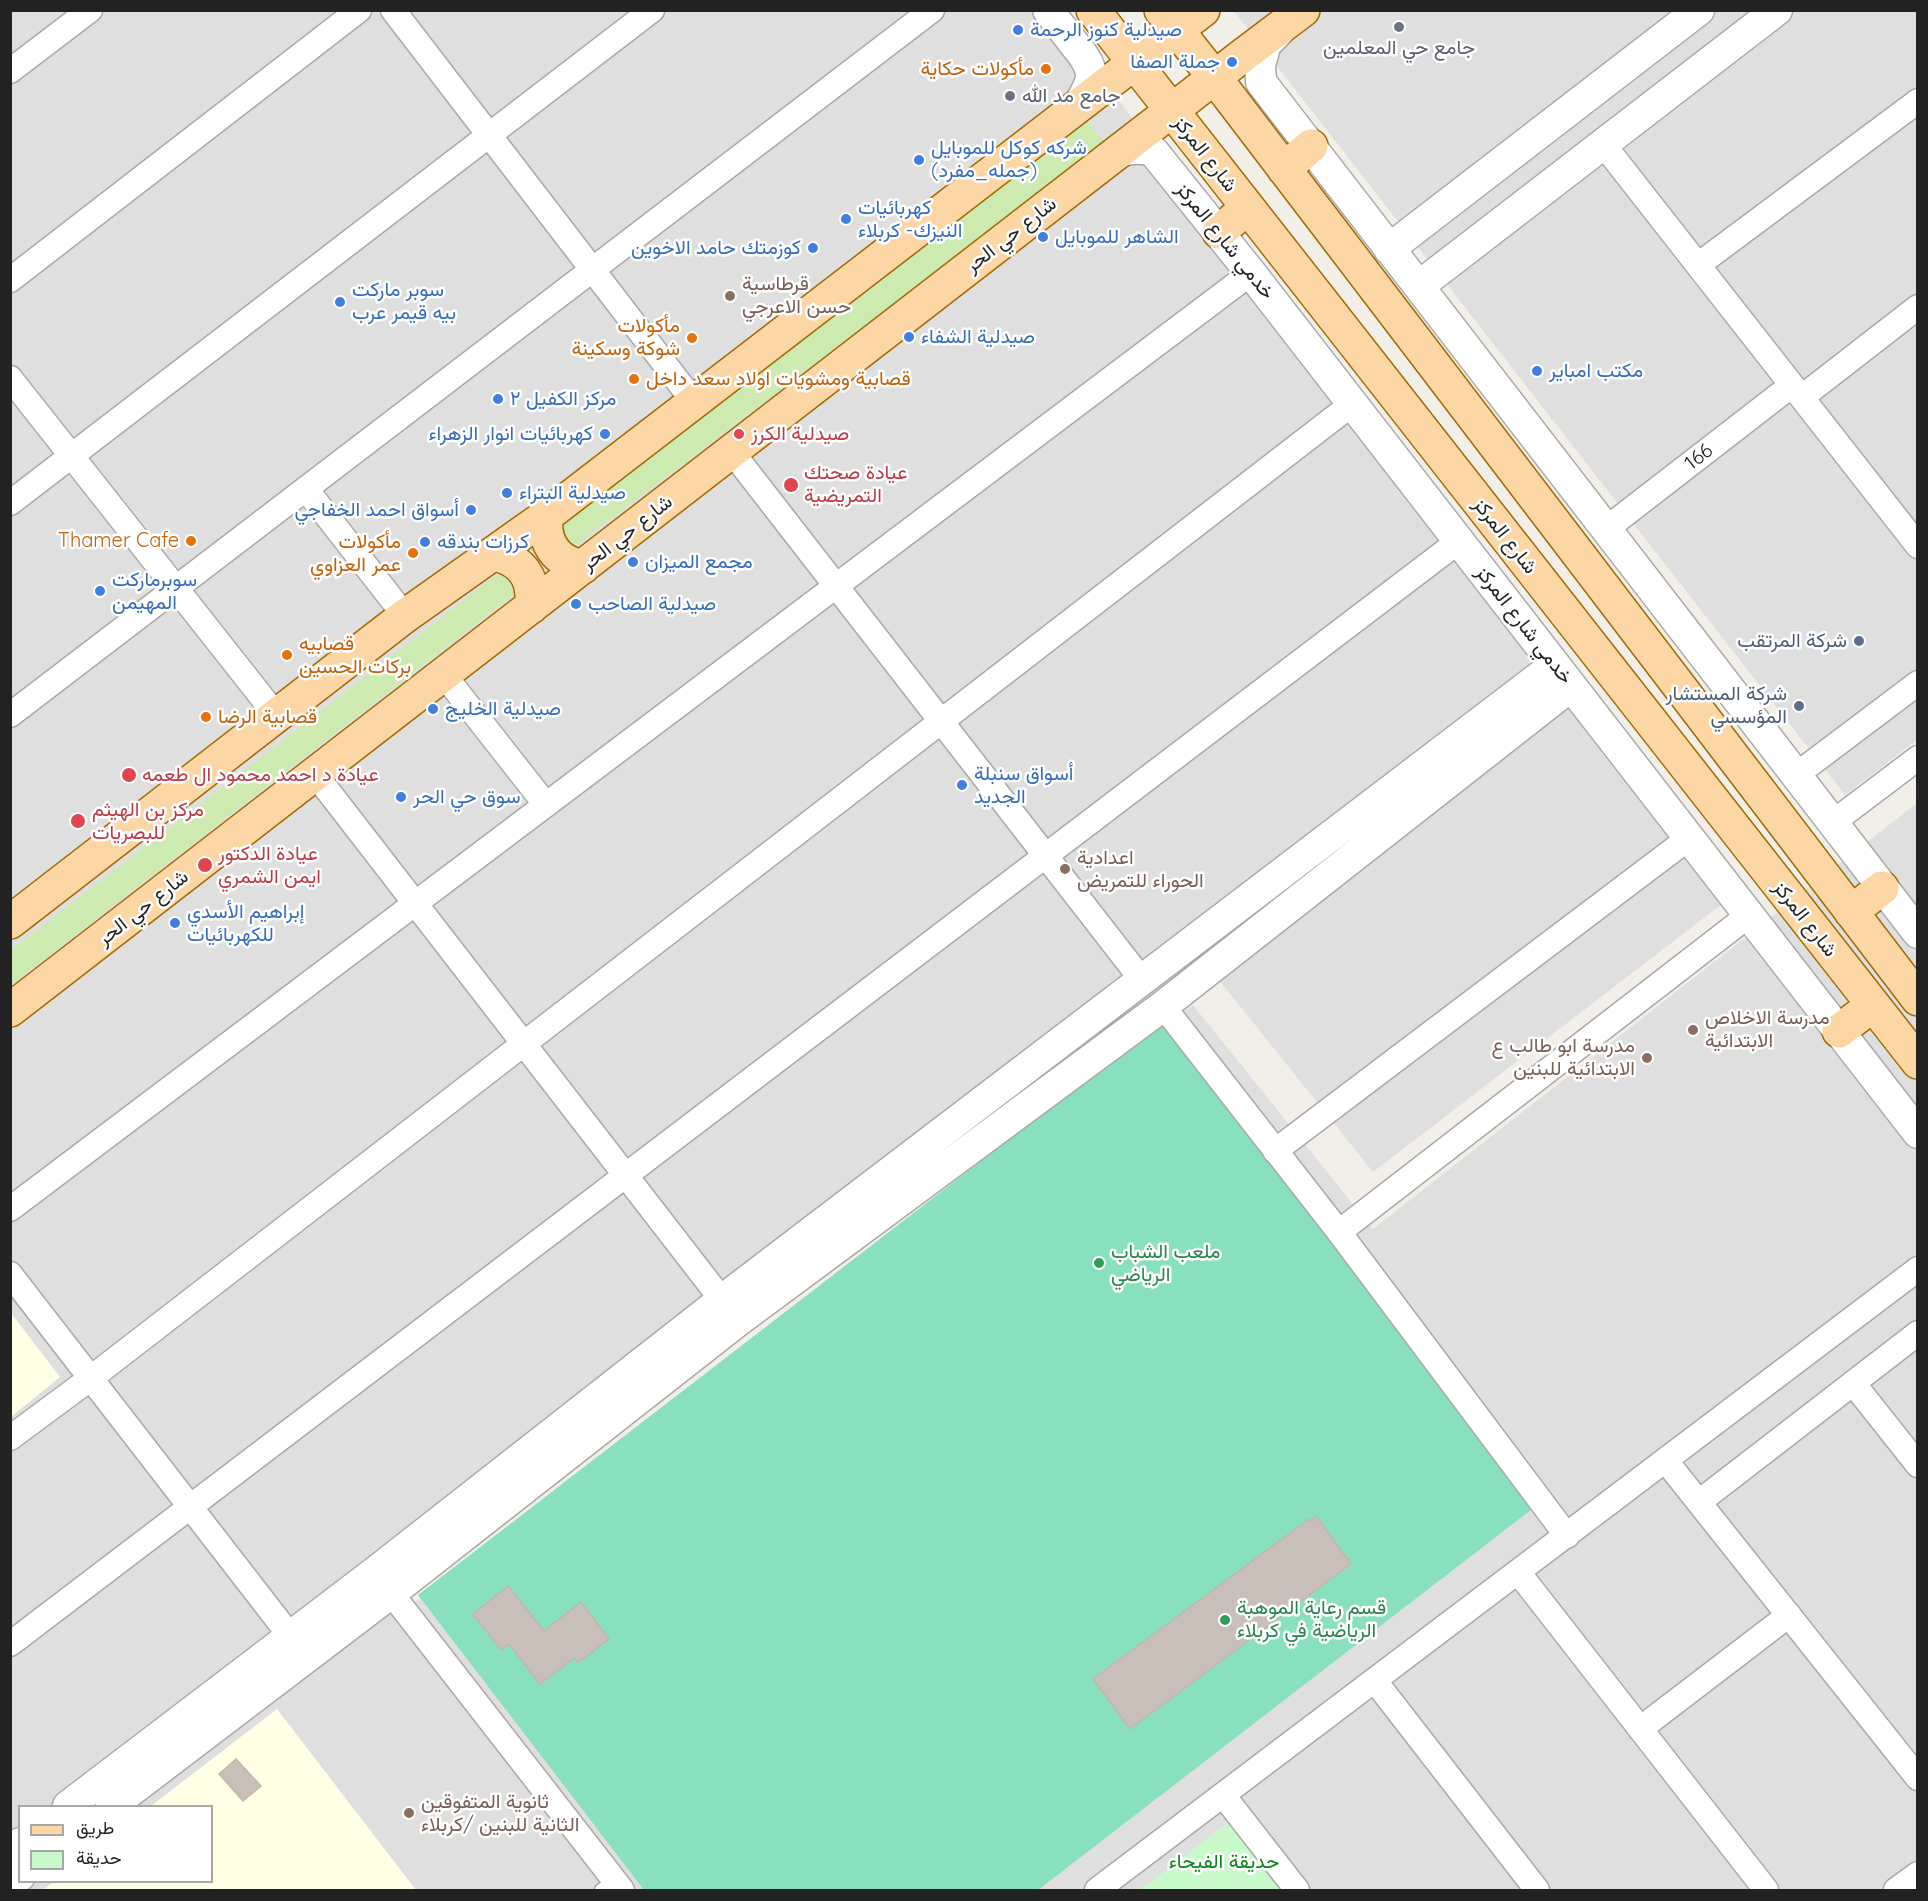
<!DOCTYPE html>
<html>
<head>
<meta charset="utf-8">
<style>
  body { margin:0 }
  #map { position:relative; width:1928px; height:1901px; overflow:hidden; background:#f2efe9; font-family:Quicksand,Vazirmatn,sans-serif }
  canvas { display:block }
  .frame { position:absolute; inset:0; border:12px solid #222; pointer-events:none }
  .legend { position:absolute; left:18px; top:1805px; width:195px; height:78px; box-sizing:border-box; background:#fff; border:2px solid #a7a7a7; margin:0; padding:8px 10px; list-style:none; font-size:18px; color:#222 }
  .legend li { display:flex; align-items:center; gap:12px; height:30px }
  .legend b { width:30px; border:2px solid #a7a7a7 }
</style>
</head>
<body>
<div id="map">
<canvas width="1928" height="1901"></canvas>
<div class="frame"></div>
<ul class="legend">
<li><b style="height:8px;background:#fcd6a4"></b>طريق</li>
<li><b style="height:16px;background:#c8facc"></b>حديقة</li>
</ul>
</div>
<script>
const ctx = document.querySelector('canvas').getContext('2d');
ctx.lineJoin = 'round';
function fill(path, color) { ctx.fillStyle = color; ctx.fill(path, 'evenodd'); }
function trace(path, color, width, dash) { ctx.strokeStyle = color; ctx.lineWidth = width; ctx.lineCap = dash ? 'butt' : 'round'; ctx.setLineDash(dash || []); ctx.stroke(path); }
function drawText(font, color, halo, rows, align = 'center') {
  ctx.font = font + ' Quicksand,Vazirmatn,sans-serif'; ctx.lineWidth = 5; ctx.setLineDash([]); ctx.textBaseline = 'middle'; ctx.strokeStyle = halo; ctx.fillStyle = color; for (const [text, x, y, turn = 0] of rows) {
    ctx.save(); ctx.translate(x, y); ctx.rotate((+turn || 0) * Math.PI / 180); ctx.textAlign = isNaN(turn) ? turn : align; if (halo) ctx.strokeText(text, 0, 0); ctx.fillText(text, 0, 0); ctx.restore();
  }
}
fill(new Path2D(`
  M 11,11 L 1051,11 L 1726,901 L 1373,1172 L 1202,959 L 382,1572 L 612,1890 L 11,1890 ZM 20,1806 L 212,1806 L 212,1882 L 20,1882 Z
  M 1234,11 L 1917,11 L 1917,740 L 1845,795 Z
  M 1917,803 L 1917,1890 L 637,1890 L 414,1603 L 1193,1005 L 1373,1229 Z`), '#e0dfdf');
fill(new Path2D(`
  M 11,1313 L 60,1377 L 11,1417 L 10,1417 Z
  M 277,1709 L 416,1890 L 42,1890 L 54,1882 L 212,1882 L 212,1806 L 151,1806 Z`), '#ffffe5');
fill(new Path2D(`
  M 1086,120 L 1104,143 L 567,552 L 552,533 Z
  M 504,569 L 519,590 L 11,985 L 11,950 Z`), '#cdebb0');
fill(new Path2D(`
  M 1230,1821 L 1283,1890 L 1140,1890 Z`), '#c8facc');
fill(new Path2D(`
  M 1164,1020 L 1536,1506 L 1038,1890 L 644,1890 L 418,1595 Z`), '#88e0be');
const building = new Path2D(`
  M 1316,1516 L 1351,1564 L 1130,1729 L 1093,1679 L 1309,1519 L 1310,1521 Z
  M 508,1586 L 544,1631 L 581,1602 L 609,1639 L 578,1663 L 574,1658 L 540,1684 L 509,1644 L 501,1650 L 473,1614 Z
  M 236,1759 L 261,1786 L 243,1801 L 219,1774 Z`);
fill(building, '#c7bfb8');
trace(building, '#c4b6ab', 1.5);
const service = new Path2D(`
  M 601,1890 L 614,1881`);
const minor = new Path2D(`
  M 393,10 L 694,402
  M 10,71 L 90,10
  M 1603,144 L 1918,546
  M 1698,265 L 1918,101
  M 10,280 L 359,10
  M 10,378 L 276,715
  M 1802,397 L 1918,307
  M 732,452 L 1142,980
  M 306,489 L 405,616
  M 10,503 L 652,10
  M 1606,529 L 1792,385
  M 444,675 L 546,805
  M 10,715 L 932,10
  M 315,774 L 722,1300
  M 1796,775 L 1918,683
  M 1832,823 L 1918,758
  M 1163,1006 L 1339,1232 L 1567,1536
  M 1275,1151 L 1689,838
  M 10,1209 L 1251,273
  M 1339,1232 L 1749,915
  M 10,1274 L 291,1637
  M 1853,1383 L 1918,1465
  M 10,1438 L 91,1378 L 1352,404
  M 1666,1461 L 1918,1778
  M 1699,1502 L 1918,1333
  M 1518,1572 L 1766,1890
  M 391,1593 L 622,1890
  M 10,1644 L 1459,541
  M 1375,1681 L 1537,1890
  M 1640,1729 L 1789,1615
  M 1223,1795 L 1297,1890
  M 1097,1890 L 1918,1269
  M 1896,1890 L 1918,1874`);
const tertiary = new Path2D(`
  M 1048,10 C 1057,22 1066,33 1075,45 C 1097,71 1095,80 1076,108
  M 1280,30 L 1266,44 L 1260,65 L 1261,82 L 1918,933
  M 1114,155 C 1126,148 1139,147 1153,151 L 1251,273 L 1918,1133
  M 1389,249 L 1699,10
  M 1419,286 L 1777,10
  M 68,1806 L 375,1572 L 722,1300 L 1555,665
  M 111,1806 L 391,1593 L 738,1321 L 1163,1006 L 1571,686
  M 10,1850 L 20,1843
  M 10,1883 L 20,1876`);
const primary = new Path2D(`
  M 1093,10 L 1918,1062
  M 1161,10 L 1215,78 L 1918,999
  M 1284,169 L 1311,146
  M 1219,232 L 1247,208
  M 546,516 C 543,543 556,562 583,567
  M 494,554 C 521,559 536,579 531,607
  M 1851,912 L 1882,888
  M 10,922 L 405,616 L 546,516 L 1203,10
  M 10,1010 L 1242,56 L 1303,10
  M 1839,1031 L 1873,1005`);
trace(service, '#a9a9a9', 15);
trace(minor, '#a9a9a9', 27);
trace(tertiary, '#a9a9a9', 33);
trace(primary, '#a06b00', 36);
trace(service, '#fff', 12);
trace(minor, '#fff', 24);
trace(tertiary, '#fff', 30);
trace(primary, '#fcd6a4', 33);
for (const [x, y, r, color] of [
  [1399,27,6,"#6b7280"],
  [1018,30,6,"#3f7fe0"],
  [1232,62,6,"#3f7fe0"],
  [1046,69,6,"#e8710a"],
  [1010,96,6,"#6b7280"],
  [919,160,6,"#3f7fe0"],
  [846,219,6,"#3f7fe0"],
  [1043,237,6,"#3f7fe0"],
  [813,248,6,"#3f7fe0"],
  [730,296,6,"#8d6e63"],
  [340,302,6,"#3f7fe0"],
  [909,337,6,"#3f7fe0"],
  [692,338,6,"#e8710a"],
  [1537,371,6,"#3f7fe0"],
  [634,379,6,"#e8710a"],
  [498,399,6,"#3f7fe0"],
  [605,434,6,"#3f7fe0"],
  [739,434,6,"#e0444e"],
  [791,485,8,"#e0444e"],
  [507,493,6,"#3f7fe0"],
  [471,510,6,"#3f7fe0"],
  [191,541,6,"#e8710a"],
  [425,542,6,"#3f7fe0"],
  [413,553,6,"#e8710a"],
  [633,562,6,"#3f7fe0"],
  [100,591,6,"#3f7fe0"],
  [576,604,6,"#3f7fe0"],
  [1859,641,6,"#5c6f8a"],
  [287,655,6,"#e8710a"],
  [1799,706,6,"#5c6f8a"],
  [433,709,6,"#3f7fe0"],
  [206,717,6,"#e8710a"],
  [129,775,8,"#e0444e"],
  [962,785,6,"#3f7fe0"],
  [401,797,6,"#3f7fe0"],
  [78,821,8,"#e0444e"],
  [205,865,8,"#e0444e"],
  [1065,869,6,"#8d6e63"],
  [175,923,6,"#3f7fe0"],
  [1693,1030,6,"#8d6e63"],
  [1647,1058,6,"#8d6e63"],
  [1099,1263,6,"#2e9e5b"],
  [1225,1620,6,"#2e9e5b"],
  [409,1813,6,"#8d6e63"]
]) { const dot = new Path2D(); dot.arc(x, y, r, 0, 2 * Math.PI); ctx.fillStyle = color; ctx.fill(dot); trace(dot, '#fff', 2); }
drawText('20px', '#366cbe', '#fff', [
  ["صيدلية كنوز الرحمة",1030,30],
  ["جملة الصفا",1220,62,"right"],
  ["شركه كوكل للموبايل",931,148],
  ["(جمله_مفرد)",931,171],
  ["كهربائيات",858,208],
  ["النيزك- كربلاء",858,231],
  ["الشاهر للموبايل",1055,237],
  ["كوزمتك حامد الاخوين",801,248,"right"],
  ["سوبر ماركت",352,290],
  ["بيه قيمر عرب",352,313],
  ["صيدلية الشفاء",921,337],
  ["مكتب امباير",1549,371],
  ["مركز الكفيل ٢",510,399],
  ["كهربائيات انوار الزهراء",593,434,"right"],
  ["صيدلية البتراء",519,493],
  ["أسواق احمد الخفاجي",459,510,"right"],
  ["كرزات بندقه",437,542],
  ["مجمع الميزان",645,562],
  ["سوبرماركت",112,580],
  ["المهيمن",112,603],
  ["صيدلية الصاحب",588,604],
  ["صيدلية الخليج",445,709],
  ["أسواق سنبلة",974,774],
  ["الجديد",974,797],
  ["سوق حي الحر",413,797],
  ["إبراهيم الأسدي",187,912],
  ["للكهربائيات",187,935]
], 'left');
drawText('20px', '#5b616d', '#fff', [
  ["جامع حي المعلمين",1399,48],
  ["جامع مد الله",1022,96,"left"]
]);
drawText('20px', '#c56008', '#fff', [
  ["مأكولات حكاية",1034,69],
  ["مأكولات",680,326],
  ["شوكة وسكينة",680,349],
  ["قصابية ومشويات اولاد سعد داخل",646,379,"left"],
  ["Thamer Cafe",179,541],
  ["مأكولات",401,542],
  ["عمر العزاوي",401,565],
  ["قصابيه",299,644,"left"],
  ["بركات الحسين",299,667,"left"],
  ["قصابية الرضا",218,717,"left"]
], 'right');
drawText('20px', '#222', '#fff', [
  ["شارع المركز",1205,154,52],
  ["شارع حي الحر",1011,235,-38],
  ["خدمي شارع المركز",1225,241,51],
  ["166",1699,457,-38],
  ["شارع حي الحر",627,533,-38],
  ["شارع المركز",1505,536,52],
  ["خدمي شارع المركز",1524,625,52],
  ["شارع حي الحر",143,908,-38],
  ["شارع المركز",1805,919,52]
]);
drawText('20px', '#785e54', '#fff', [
  ["قرطاسية",742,284],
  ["حسن الاعرجي",742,307],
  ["اعدادية",1077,858],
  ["الحوراء للتمريض",1077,881],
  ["مدرسة الاخلاص",1705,1018],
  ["الابتدائية",1705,1041],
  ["مدرسة ابو طالب ع",1635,1046,"right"],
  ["الابتدائية للبنين",1635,1069,"right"],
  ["ثانوية المتفوقين",421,1802],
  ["الثانية للبنين /كربلاء",421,1825]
], 'left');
drawText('20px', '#be3a42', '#fff', [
  ["صيدلية الكرز",751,434],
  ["عيادة صحتك",804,473],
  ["التمريضية",804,496],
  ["عيادة د احمد محمود ال طعمه",142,775],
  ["مركز بن الهيثم",92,810],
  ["للبصريات",92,833],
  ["عيادة الدكتور",218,854],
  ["ايمن الشمري",218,877]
], 'left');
drawText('20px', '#4e5e75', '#fff', [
  ["شركة المرتقب",1847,641],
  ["شركة المستشار",1787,694],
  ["المؤسسي",1787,717]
], 'right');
drawText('20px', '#27864d', '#fff', [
  ["ملعب الشباب",1111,1252],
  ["الرياضي",1111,1275],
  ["قسم رعاية الموهبة",1237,1608],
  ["الرياضية في كربلاء",1237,1631]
], 'left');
drawText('20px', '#0c8416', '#fff', [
  ["حديقة الفيحاء",1224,1862]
]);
</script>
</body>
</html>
